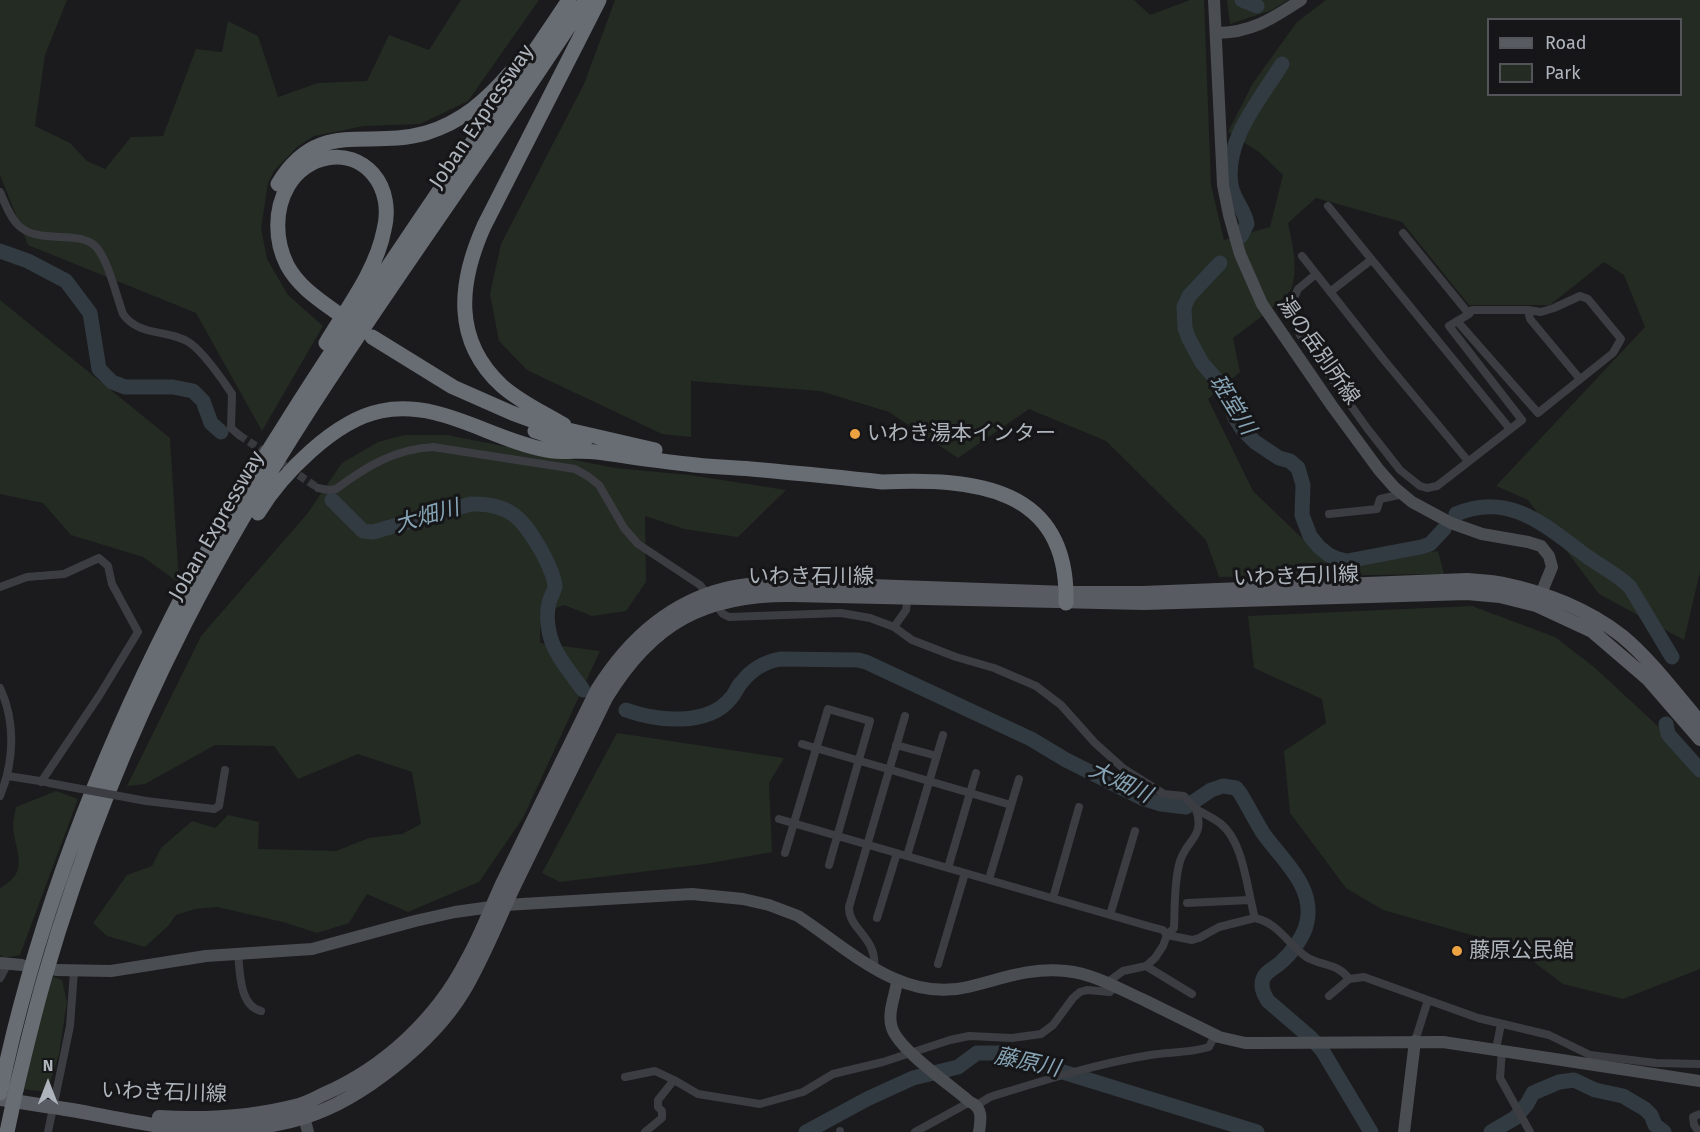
<!DOCTYPE html>
<html>
<head>
<meta charset="utf-8">
<style>
  body { margin:0 }
  #map { position:relative; width:1700px; height:1132px; overflow:hidden; background:#1b1b1d; font-family:"Fira Sans",sans-serif }
  canvas { display:block }
  .legend { position:absolute; left:1487px; top:18px; width:195px; height:78px; box-sizing:border-box; background:#161618; border:2px solid #53555a; margin:0; padding:8px 10px; list-style:none; font-size:18px; color:#aeb4bc }
  .legend li { display:flex; align-items:center; gap:12px; height:30px }
  .legend b { width:30px; border:2px solid #53555a }
  .north { position:absolute; left:18px; top:1054px; width:60px; height:60px; -webkit-text-stroke:4px #161618; paint-order:stroke; rotate:0deg; font-size:16px; font-weight:700; line-height:24px; text-align:center; color:#aeb4bc }
  .north::after { content:''; display:block; margin:auto; width:21px; height:27px; background:#aeb4bc; clip-path:polygon(50% 0,100% 100%,50% 72%,0 100%) }
</style>
</head>
<body>
<div id="map">
<canvas width="1700" height="1132"></canvas>
<ul class="legend">
<li><b style="height:8px;background:#585b61"></b>Road</li>
<li><b style="height:16px;background:#232b23"></b>Park</li>
</ul>
<div class="north">N</div>
</div>
<script>
const ctx = document.querySelector('canvas').getContext('2d');
ctx.lineJoin = 'round';
function fill(path, color) { ctx.fillStyle = color; ctx.fill(path, 'evenodd'); }
function trace(path, color, width, dash) { ctx.strokeStyle = color; ctx.lineWidth = width; ctx.lineCap = dash ? 'butt' : 'round'; ctx.setLineDash(dash || []); ctx.stroke(path); }
function drawText(font, color, halo, rows, align = 'center') {
  ctx.font = font + ' "Fira Sans","Noto Sans JP",sans-serif'; ctx.lineWidth = 6; ctx.setLineDash([]); ctx.textBaseline = 'middle'; ctx.strokeStyle = halo; ctx.fillStyle = color; for (const [text, x, y, turn = 0] of rows) {
    ctx.save(); ctx.translate(x, y); ctx.rotate((+turn || 0) * Math.PI / 180); ctx.textAlign = isNaN(turn) ? turn : align; if (halo) ctx.strokeText(text, 0, 0); ctx.fillText(text, 0, 0); ctx.restore();
  }
}
fill(new Path2D(`
  M 0,0 L 67,0 L 45,55 L 35,126 L 70,143 L 87,161 L 105,169 L 131,137 L 163,136 L 196,49 L 222,52 L 228,21 L 258,36 L 278,97 L 318,83 L 367,81 L 389,35 L 429,50 L 461,0 L 539,0 L 468,101 L 420,124 L 364,126 L 314,136 L 297,147 L 274,171 L 268,183 L 261,228 L 267,259 L 288,295 L 323,326 L 262,431 L 196,313 L 28,245 L 0,175 Z
  M 615,0 L 1134,0 L 1150,15 L 1190,0 L 1204,0 L 1211,185 L 1224,240 L 1270,227 L 1283,175 L 1259,152 L 1228,132 L 1253,83 L 1297,22 L 1326,0 L 1700,0 L 1700,572 L 1684,640 L 1599,594 L 1528,500 L 1496,486 L 1645,327 L 1624,275 L 1604,262 L 1550,305 L 1469,305 L 1402,222 L 1316,198 L 1288,223 C 1292,242 1299,269 1291,289 C 1287,298 1244,330 1233,338 L 1240,372 L 1208,399 L 1253,491 L 1327,562 L 1438,551 L 1444,574 L 1219,577 L 1206,540 L 1106,441 L 1029,409 L 958,458 L 889,412 L 820,391 L 691,381 L 691,437 L 662,434 L 527,370 L 499,341 L 490,294 L 501,244 L 584,84 ZM 1488,20 L 1680,20 L 1680,94 L 1488,94 Z
  M 1227,0 L 1288,0 L 1272,10 L 1230,24 Z
  M 0,300 L 170,438 L 179,583 L 143,557 L 71,535 L 43,503 L 0,494 Z
  M 404,435 L 447,435 L 615,468 L 690,475 L 786,490 L 738,537 L 684,529 L 645,516 L 646,582 L 626,611 L 592,616 L 564,605 L 540,614 L 540,643 L 600,651 L 523,818 L 479,882 L 408,912 L 367,894 L 349,923 L 317,933 L 283,922 L 217,907 L 195,909 L 176,915 L 168,926 L 145,947 L 107,936 L 93,923 L 127,875 L 152,866 L 161,848 L 192,821 L 215,828 L 228,815 L 259,822 L 258,849 L 336,851 L 369,838 L 402,834 L 421,824 L 412,772 L 358,754 L 298,779 L 274,746 L 215,745 L 145,784 L 127,786 L 201,636 L 307,514 L 342,463 L 378,442 Z
  M 1472,606 L 1555,637 L 1594,667 L 1700,765 L 1700,969 L 1623,999 L 1563,984 L 1514,947 L 1383,910 L 1346,888 L 1290,813 L 1284,751 L 1326,723 L 1322,699 L 1254,668 L 1248,616 Z
  M 617,733 L 784,758 L 769,783 L 772,852 L 705,864 L 560,882 L 542,873 Z
  M 56,791 L 78,799 L 20,955 L 5,958 L 0,955 L 0,888 C 31,871 15,853 13,826 C 13,819 15,813 16,807 Z
  M 52,976 L 62,980 L 67,1002 L 59,1054 L 47,1092 L 21,1089 Z`), '#232b23');
trace(new Path2D(`
  M 1242,0 L 1257,6
  M 1241,236 L 1247,224 C 1245,210 1233,199 1231,185 C 1224,140 1260,100 1282,64
  M 0,251 L 28,261 L 66,281 L 90,313 L 99,369 L 112,382 L 125,387 L 173,387 L 193,391 L 203,401 L 211,423 L 221,432
  M 1220,263 L 1189,296 L 1184,307 L 1185,328 L 1189,339 L 1202,363 L 1223,387 L 1235,418 L 1243,430 L 1255,442 L 1279,458 L 1290,461 L 1298,468 L 1303,485 L 1302,515 L 1310,536 L 1319,547 L 1329,555 L 1338,559 L 1347,561 L 1421,547 L 1430,544 L 1444,529
  M 332,500 L 363,531 L 373,532 L 471,504 C 511,503 523,519 542,552 C 547,562 554,574 555,586 C 555,591 550,597 549,603 C 547,611 547,623 549,631 C 552,652 571,673 583,690
  M 1456,514 C 1509,491 1546,526 1585,555 C 1600,566 1617,574 1630,587 L 1672,657
  M 626,710 C 656,721 708,727 731,698 C 735,694 737,687 741,683 C 751,670 764,662 780,659 L 858,660 L 866,662 L 1031,739 L 1066,760 L 1142,798 L 1161,804 L 1186,807 L 1211,790 L 1223,786 L 1236,788 L 1240,793 C 1248,806 1255,820 1263,833 C 1281,859 1315,886 1307,922 C 1304,937 1291,954 1279,964 C 1274,968 1265,972 1263,979 C 1260,987 1264,995 1268,1001 L 1311,1038 L 1322,1050 L 1371,1132
  M 1666,724 L 1668,734 L 1700,770
  M 806,1132 L 867,1099 L 913,1078 L 958,1067 L 977,1053 L 1007,1053 L 1027,1058 L 1050,1068 L 1257,1132
  M 1491,1132 L 1515,1118 L 1527,1104 L 1533,1093 L 1559,1082 L 1574,1080 L 1595,1090 L 1623,1096 L 1645,1109 L 1651,1115 L 1655,1125 L 1664,1132`), '#313b41', 15);
trace(new Path2D(`
  M 239,435 L 318,488`), '#383a3d', 8, [8, 4]);
trace(new Path2D(`
  M 331,321 L 367,345`), '#383a3d', 15, [15, 8]);
trace(new Path2D(`
  M 0,192 C 5,203 9,216 18,225 C 39,246 80,228 97,248 C 109,263 116,295 123,314 C 139,337 169,329 190,343 C 203,352 223,380 232,394 L 231,428 L 239,435
  M 1328,206 L 1510,429
  M 1403,233 L 1469,314
  M 1302,256 L 1384,360 L 1468,461
  M 1316,274 L 1298,289 L 1289,310 L 1300,335 L 1367,428 L 1400,470 L 1420,486 L 1427,488 L 1437,486 L 1522,420 L 1449,326 L 1469,314 L 1472,310 L 1528,310 L 1541,312 L 1554,308 L 1580,296 L 1588,299 L 1621,339 L 1613,353 L 1538,413 L 1457,321
  M 1330,292 L 1371,260
  M 1528,310 L 1530,319 L 1580,379
  M 318,488 L 328,490 L 336,489 C 367,466 395,449 433,447 L 575,469 L 589,477 L 599,485 L 624,528 L 638,544 L 700,585 L 723,614 L 729,617 L 841,613 L 870,618 L 894,627 L 906,610 L 908,593
  M 1329,514 L 1377,509 L 1380,499 L 1403,494
  M 0,587 L 27,577 L 64,574 L 99,558 L 108,566 L 112,584 L 138,632 L 99,696 L 41,782
  M 894,627 L 912,640 L 956,657 L 994,668 L 1036,686 L 1061,705 L 1095,743 L 1124,769 L 1164,794 L 1184,796 L 1196,809
  M 0,688 C 16,722 14,762 0,796
  M 802,744 L 970,793 L 948,868
  M 896,745 L 937,756
  M 976,773 L 970,793 L 1011,805
  M 8,776 L 46,782
  M 146,801 L 214,809 L 219,806 L 225,770
  M 779,819 L 1148,926 L 1163,930 L 1167,935 L 1163,946 L 1155,958 L 1146,966 L 1123,971 L 1108,982
  M 785,853 L 828,709 L 870,721 L 829,865
  M 907,856 L 943,735
  M 989,879 L 1019,779
  M 1053,898 L 1079,807
  M 1187,903 L 1250,900
  M 1110,915 L 1135,831
  M 877,918 L 897,853
  M 1167,935 L 1174,928 C 1175,907 1174,885 1179,865 C 1184,840 1206,839 1196,809 C 1204,814 1214,818 1221,824 C 1244,842 1247,891 1255,918 C 1279,923 1289,946 1308,958 C 1323,966 1339,964 1349,979
  M 1167,935 L 1192,940 L 1199,938 L 1219,927 L 1255,918
  M 238,953 C 240,971 239,1006 261,1011
  M 938,964 L 965,873
  M 1146,966 L 1192,994
  M 874,968 C 878,938 848,929 849,907 L 905,716
  M 0,978 L 8,963
  M 1329,996 L 1349,979 L 1364,977 L 1478,1018 L 1549,1035 L 1590,1055 L 1656,1063 L 1700,1064
  M 1415,1041 L 1428,1000
  M 1496,1049 L 1501,1024
  M 1502,1050 L 1500,1078 L 1530,1132
  M 625,1077 L 655,1071 L 674,1080 L 698,1094 L 760,1104 L 803,1092 L 833,1074 L 883,1062 L 950,1040 L 969,1036 L 1012,1038 L 1041,1034 L 1053,1025 L 1073,998 L 1080,992 L 1087,990 L 1110,992 L 1116,986
  M 977,1105 L 990,1097 C 1042,1081 1095,1064 1150,1055 C 1169,1052 1190,1053 1209,1047 L 1215,1035
  M 840,1131 L 840,1132
  M 48,1132 L 70,1026 L 74,971
  M 645,1132 L 662,1118 L 662,1111 L 658,1107 L 658,1100 L 674,1080
  M 915,1132 L 970,1102
  M 1699,1132 L 1694,1125 L 1693,1117 L 1700,1114`), '#3c3d42', 8);
trace(new Path2D(`
  M 1214,0 L 1223,185 L 1229,215 L 1240,254 L 1262,304 L 1332,406 L 1379,470 L 1394,487 L 1412,502 L 1451,523 L 1482,534 L 1528,542 L 1541,546 L 1549,556 L 1552,567 L 1538,601
  M 1216,33 C 1251,33 1272,19 1301,0
  M 0,963 L 22,965
  M 56,970 L 111,971 L 206,956 L 312,949 L 415,921 L 455,912 L 505,905 L 692,894 L 743,899 L 769,905 L 798,916 C 850,950 901,1003 968,987 C 1001,979 1031,967 1066,971 C 1095,974 1119,989 1146,1001 C 1170,1013 1195,1025 1219,1037 L 1245,1043 L 1259,1043 L 1443,1042 L 1700,1081
  M 897,982 C 895,996 887,1014 892,1028 C 899,1050 952,1086 970,1102 C 983,1107 981,1120 979,1132
  M 302,1109 L 308,1132
  M 1404,1132 L 1415,1041`), '#4a4d52', 12);
trace(new Path2D(`
  M 0,1099 C 24,1103 48,1106 72,1110 C 122,1119 173,1132 225,1130 C 251,1129 280,1125 305,1117 C 361,1100 433,1042 463,992 C 484,957 498,919 516,882 C 546,821 576,759 606,698 C 652,622 705,594 793,595 L 1144,603 L 1467,593 L 1500,596 L 1536,605 L 1592,631 L 1648,679 L 1700,739
  M 159,1117 C 206,1120 253,1117 299,1105 C 307,1103 316,1098 324,1094 C 384,1068 437,1019 467,960 C 481,935 491,908 503,882 C 534,818 566,754 597,690 C 627,642 669,603 725,589 C 745,584 765,583 786,583 L 1067,593 L 1143,593 L 1467,580 C 1479,581 1492,581 1504,584 C 1544,592 1589,610 1622,636 C 1651,660 1675,693 1700,722`), '#585b61', 14);
trace(new Path2D(`
  M 278,184 C 318,117 367,150 426,133 C 462,122 487,100 511,72
  M 372,337 L 453,387 L 512,413 L 542,424 L 655,450
  M 326,343 C 347,308 376,271 384,230 C 389,211 386,189 373,174 C 348,146 306,155 288,186 C 274,210 275,241 287,265 C 298,286 318,299 336,312
  M 564,425 C 544,413 520,402 502,386 C 452,340 459,282 484,226 L 599,0
  M 535,431 L 586,448
  M 258,513 C 282,474 335,420 381,411 C 440,399 491,440 547,450 C 564,453 580,450 597,452 C 627,456 657,461 687,464 C 708,467 730,467 751,469 C 795,473 838,477 882,482 C 974,478 1069,486 1066,603
  M 16,1090 C 25,1052 34,1014 45,976 C 80,854 128,735 185,623 C 298,403 452,207 586,0
  M 0,1093 C 34,929 95,769 171,619 C 206,548 249,482 291,415 C 380,274 476,139 569,0`), '#686c73', 15);
trace(new Path2D(`
  M 49,783 L 146,801`), '#3c3d42', 8);
trace(new Path2D(`
  M 7,1132 L 16,1090`), '#686c73', 15);
for (const [x, y, r, color] of [
  [855,434,6,"#eea342"],
  [1457,951,6,"#eea342"]
]) { const dot = new Path2D(); dot.arc(x, y, r, 0, 2 * Math.PI); ctx.fillStyle = color; ctx.fill(dot); trace(dot, '#161618', 2); }
drawText('21px', '#aeb4bc', '#161618', [
  ["Joban Expressway",482,117,-56],
  ["湯の岳別所線",1318,351,55],
  ["Joban Expressway",217,526,-60],
  ["いわき石川線",811,577],
  ["いわき石川線",1296,577,-2],
  ["いわき石川線",164,1093,2]
]);
drawText('21px', '#aeb4bc', '#161618', [
  ["いわき湯本インター",867,434],
  ["藤原公民館",1469,951]
], 'left');
drawText('italic 22px', '#86a4b5', '#161618', [
  ["斑堂川",1232,405,58],
  ["大畑川",427,517,-16],
  ["大畑川",1120,783,25],
  ["藤原川",1027,1063,12]
]);
</script>
</body>
</html>
